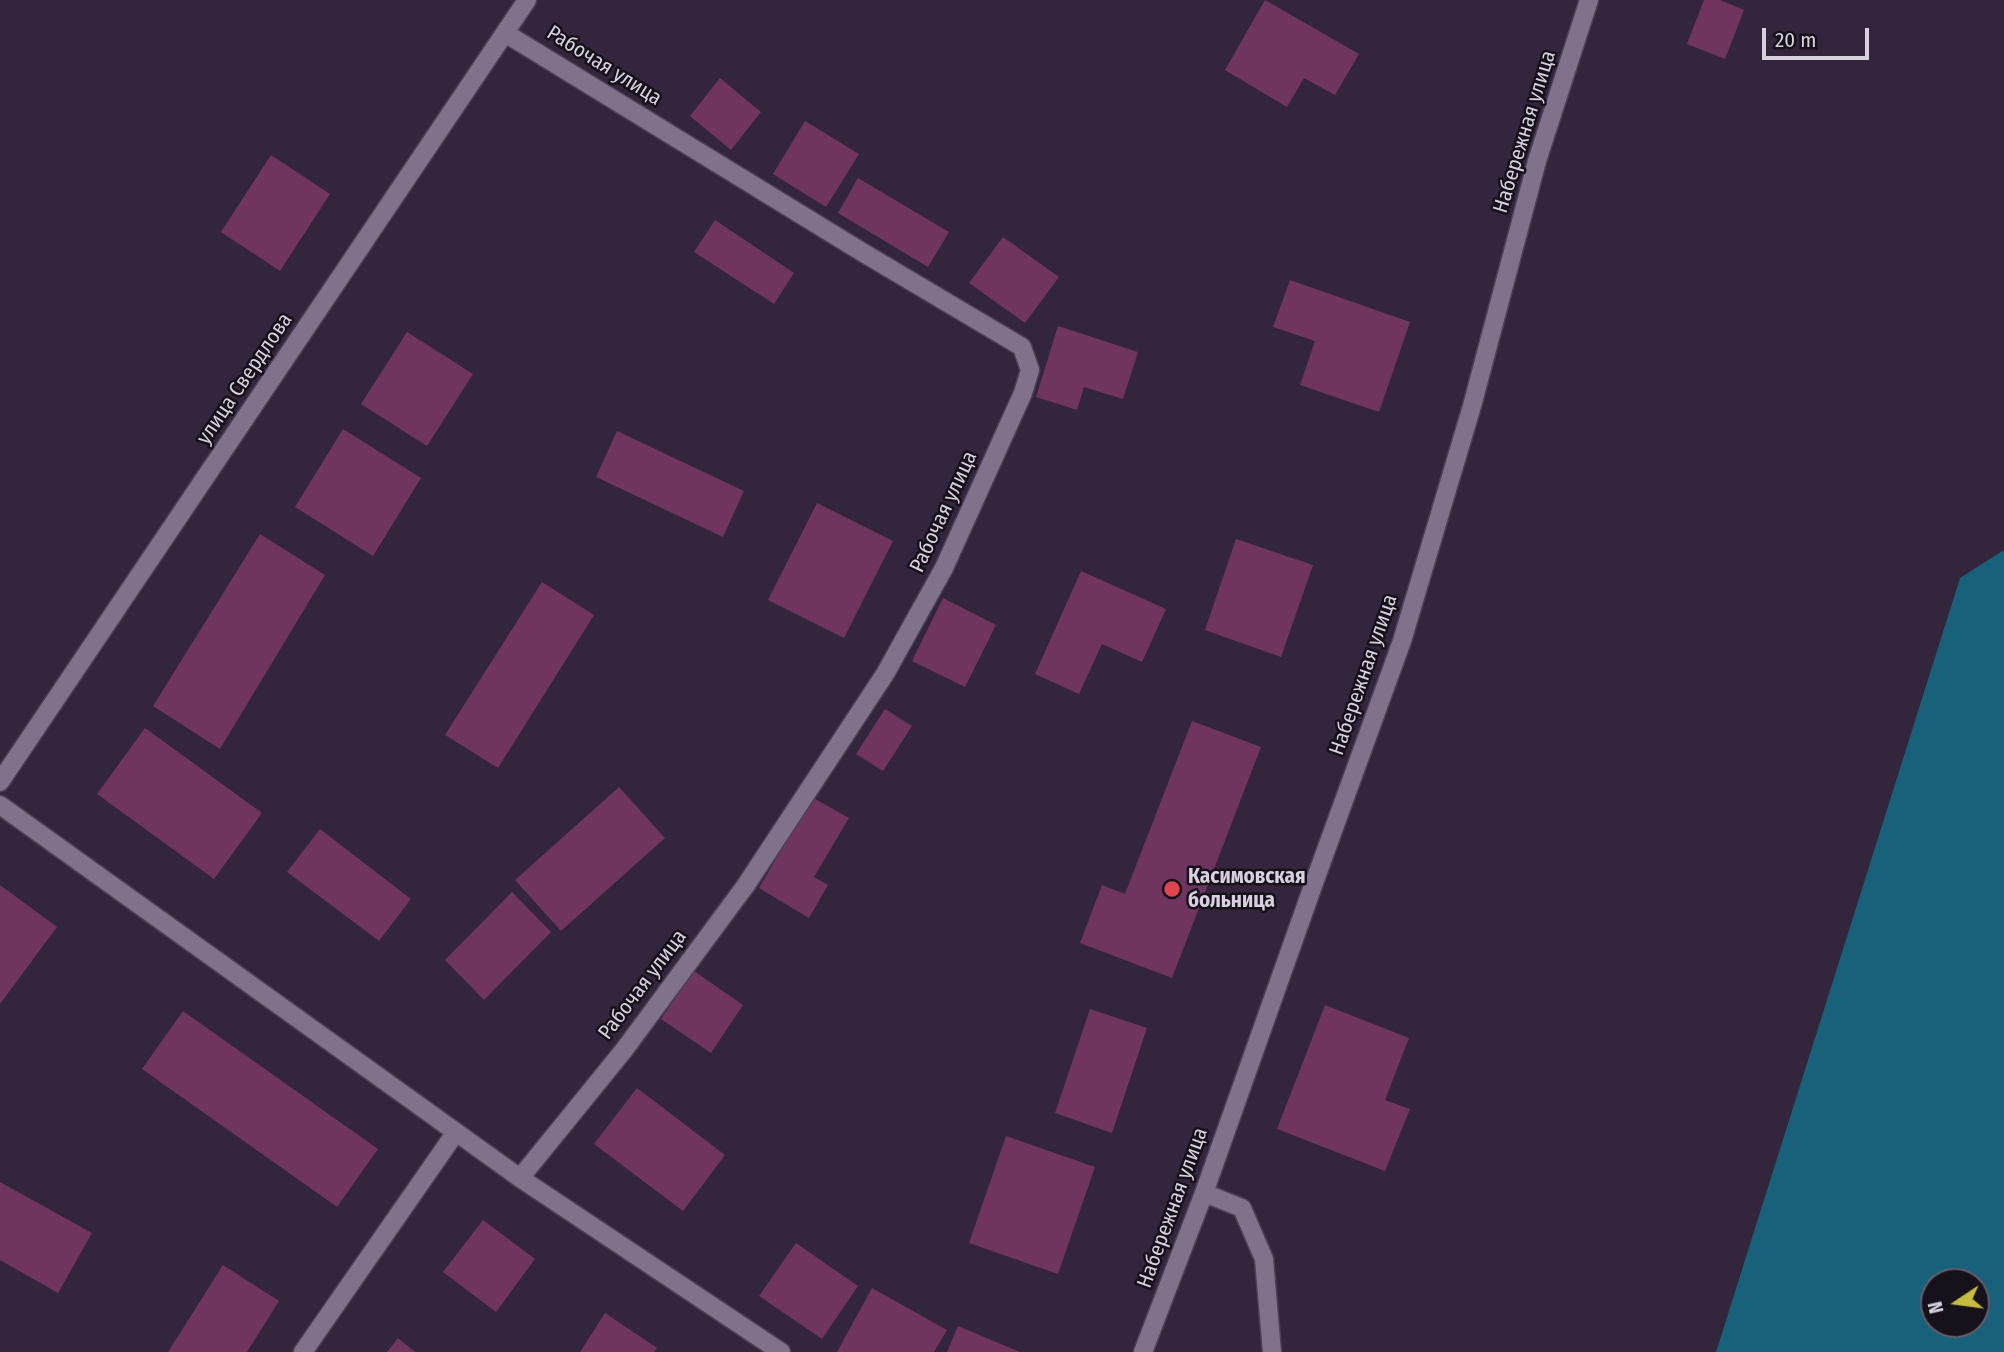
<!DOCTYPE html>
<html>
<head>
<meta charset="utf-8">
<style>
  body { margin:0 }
  #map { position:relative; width:2004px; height:1352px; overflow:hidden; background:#33253b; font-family:"Fira Sans Condensed",sans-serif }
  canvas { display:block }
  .north { position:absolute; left:1920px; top:1268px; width:70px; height:70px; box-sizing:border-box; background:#17111b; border:2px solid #655d69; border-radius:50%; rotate:257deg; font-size:19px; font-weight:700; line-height:28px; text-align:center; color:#d9d0de }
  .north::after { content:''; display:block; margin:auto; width:24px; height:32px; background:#c5bc3d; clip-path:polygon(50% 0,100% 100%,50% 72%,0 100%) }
  .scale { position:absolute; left:1762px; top:28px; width:107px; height:32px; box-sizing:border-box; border:4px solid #d9d0de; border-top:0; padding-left:9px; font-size:21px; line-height:24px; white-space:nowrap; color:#d9d0de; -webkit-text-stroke:5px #17111b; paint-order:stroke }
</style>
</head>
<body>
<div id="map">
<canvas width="2004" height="1352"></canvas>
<div class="north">N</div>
<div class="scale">20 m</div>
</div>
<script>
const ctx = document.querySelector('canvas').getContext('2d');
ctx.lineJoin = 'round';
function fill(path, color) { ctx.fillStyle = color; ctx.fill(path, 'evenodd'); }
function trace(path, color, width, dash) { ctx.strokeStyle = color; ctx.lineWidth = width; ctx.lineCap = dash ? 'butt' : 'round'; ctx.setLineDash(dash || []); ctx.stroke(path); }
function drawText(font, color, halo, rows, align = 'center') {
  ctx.font = font + ' "Fira Sans Condensed",sans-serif'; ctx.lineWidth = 5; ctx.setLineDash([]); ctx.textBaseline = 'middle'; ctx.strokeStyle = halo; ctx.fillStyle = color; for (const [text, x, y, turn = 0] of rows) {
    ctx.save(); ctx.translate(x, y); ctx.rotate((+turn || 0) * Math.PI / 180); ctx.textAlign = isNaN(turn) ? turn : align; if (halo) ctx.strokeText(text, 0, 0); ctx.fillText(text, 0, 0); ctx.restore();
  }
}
fill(new Path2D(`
  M 2004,550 L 2004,1352 L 1716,1352 L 1960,578 ZM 1934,1282 L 1976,1282 L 1976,1324 L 1934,1324 Z`), '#17617a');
fill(new Path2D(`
  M 1265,0 L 1359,54 L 1335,95 L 1304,78 L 1287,107 L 1225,70 Z
  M 1704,0 L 1720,0 L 1744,10 L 1725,59 L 1687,44 Z
  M 720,78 L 761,112 L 731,150 L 690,116 Z
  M 805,121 L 859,154 L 826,207 L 773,174 Z
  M 271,155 L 330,194 L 280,271 L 221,232 Z
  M 858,178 L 949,232 L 928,267 L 838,213 Z
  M 715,220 L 794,273 L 774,304 L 694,252 Z
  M 1003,237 L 1059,277 L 1025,323 L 969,283 Z
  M 1290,280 L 1410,322 L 1379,412 L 1300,385 L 1315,341 L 1273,327 Z
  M 1058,326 L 1138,352 L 1123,399 L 1084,387 L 1077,410 L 1036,397 Z
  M 407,332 L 473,374 L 427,446 L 361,404 Z
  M 343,429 L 421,478 L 373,556 L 295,507 Z
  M 617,431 L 744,491 L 723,537 L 596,477 Z
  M 817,503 L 893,541 L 844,638 L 768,600 Z
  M 260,534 L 325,575 L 220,749 L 153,706 Z
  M 1236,539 L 1313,565 L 1281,657 L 1205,630 Z
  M 1081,571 L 1166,609 L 1142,662 L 1102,644 L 1079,694 L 1035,674 Z
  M 542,582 L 594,615 L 498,768 L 445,735 Z
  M 943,598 L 996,625 L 965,687 L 912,661 Z
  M 885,709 L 912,726 L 883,771 L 856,754 Z
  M 1192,721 L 1261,747 L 1172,978 L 1080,943 L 1102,885 L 1125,894 Z
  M 145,728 L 262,813 L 214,879 L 97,794 Z
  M 619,787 L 665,838 L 561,931 L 515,880 Z
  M 812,797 L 849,818 L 814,877 L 828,885 L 809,918 L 759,888 Z
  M 320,829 L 411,899 L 379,941 L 287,872 Z
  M 0,885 L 57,927 L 0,1004 Z
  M 512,892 L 551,932 L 484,1000 L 445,960 Z
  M 694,971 L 743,1005 L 711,1053 L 661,1019 Z
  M 1325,1005 L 1409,1038 L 1385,1100 L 1410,1109 L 1385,1171 L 1277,1129 Z
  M 1090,1009 L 1147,1028 L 1112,1133 L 1055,1113 Z
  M 183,1011 L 378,1149 L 337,1207 L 142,1069 Z
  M 637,1088 L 725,1155 L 683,1211 L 594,1144 Z
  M 1006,1136 L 1095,1167 L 1058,1274 L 969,1243 Z
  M 0,1182 L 92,1233 L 58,1293 L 0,1260 Z
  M 483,1220 L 535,1259 L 496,1312 L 443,1272 Z
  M 796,1243 L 858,1286 L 822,1339 L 759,1296 Z
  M 223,1265 L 279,1301 L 247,1352 L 168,1352 Z
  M 872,1288 L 947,1330 L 934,1352 L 837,1352 Z
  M 605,1313 L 657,1348 L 654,1352 L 580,1352 Z
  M 958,1326 L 1020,1352 L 947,1352 Z
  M 398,1338 L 415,1352 L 387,1352 Z`), '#70355e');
const minor = new Path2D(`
  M 505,33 L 862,252 L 1022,347 L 1030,370 L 1023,393 L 944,568 L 885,674 L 746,885 L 624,1050 L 520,1178
  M 0,782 L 527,0
  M 0,805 L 520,1178 L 781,1352
  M 1204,1193 L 1242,1208 L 1264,1259 L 1272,1352
  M 303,1352 L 456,1132
  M 1143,1352 L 1204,1193 L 1314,883 L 1402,641 L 1472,406 L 1537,161 L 1589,0`);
trace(minor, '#4c4053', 21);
trace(minor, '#81728b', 18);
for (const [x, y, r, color] of [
  [1172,889,9,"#e0444e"]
]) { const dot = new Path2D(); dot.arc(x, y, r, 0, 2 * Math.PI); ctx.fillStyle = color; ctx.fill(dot); trace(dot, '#17111b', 2.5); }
drawText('21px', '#d9d0de', '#17111b', [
  ["Рабочая улица",604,66,32],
  ["Набережная улица",1525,132,-73],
  ["улица Свердлова",245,379,-56],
  ["Рабочая улица",944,512,-65],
  ["Набережная улица",1364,675,-71],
  ["Рабочая улица",643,985,-53],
  ["Набережная улица",1173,1208,-70]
]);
drawText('bold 21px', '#d9d0de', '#17111b', [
  ["Касимовская",1188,877],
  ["больница",1188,901]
], 'left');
</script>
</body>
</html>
